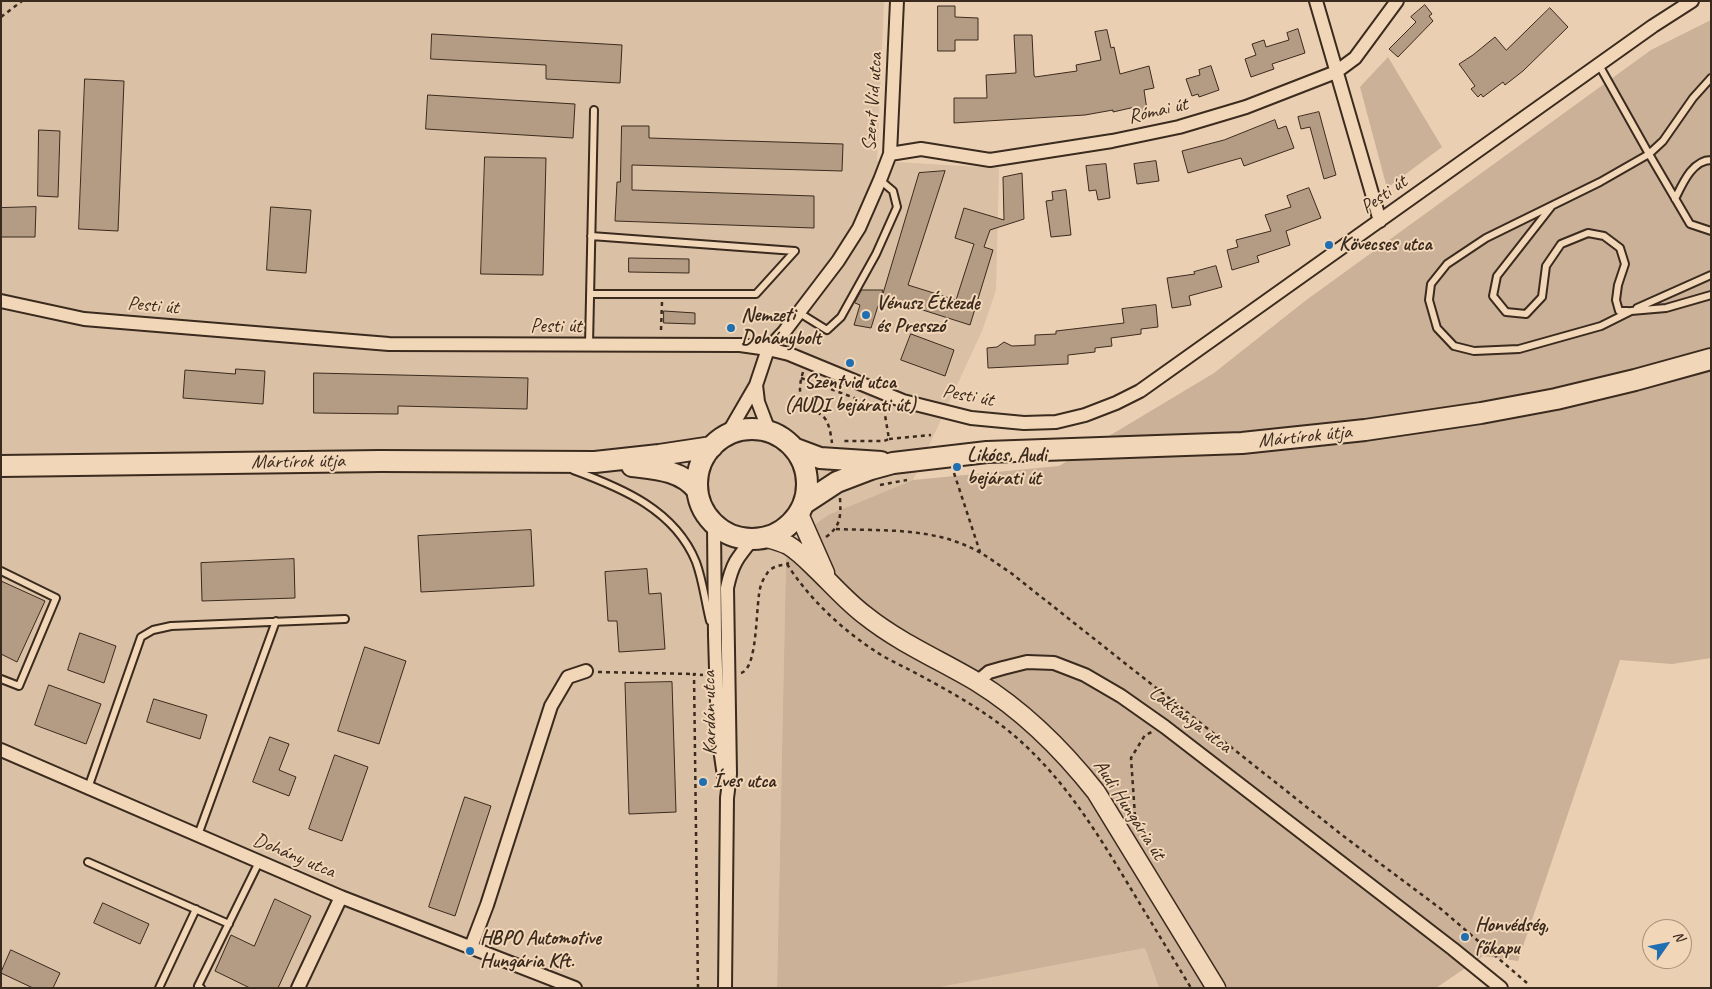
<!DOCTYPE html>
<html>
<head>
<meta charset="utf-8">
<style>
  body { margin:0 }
  #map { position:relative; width:1712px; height:989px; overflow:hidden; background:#eacfb2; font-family:Caveat,sans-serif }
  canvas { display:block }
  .frame { position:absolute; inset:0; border:2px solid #3b2a1e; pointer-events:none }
  .north { position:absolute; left:1642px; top:919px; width:50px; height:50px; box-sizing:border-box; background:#f1d6b8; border:1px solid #a8917a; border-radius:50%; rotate:57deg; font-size:14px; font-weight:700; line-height:20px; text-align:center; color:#3b2a1e }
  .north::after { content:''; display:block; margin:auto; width:18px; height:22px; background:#1f6fb2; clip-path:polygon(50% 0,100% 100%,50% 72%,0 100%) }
</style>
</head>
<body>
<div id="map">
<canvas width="1712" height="989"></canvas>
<div class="frame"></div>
<div class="north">N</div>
</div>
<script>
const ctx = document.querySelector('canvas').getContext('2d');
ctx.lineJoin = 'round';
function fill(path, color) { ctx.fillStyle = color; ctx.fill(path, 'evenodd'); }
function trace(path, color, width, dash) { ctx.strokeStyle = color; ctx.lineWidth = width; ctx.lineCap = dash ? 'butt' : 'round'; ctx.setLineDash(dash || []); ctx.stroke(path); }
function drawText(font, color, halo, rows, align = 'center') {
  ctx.font = font + ' Caveat,sans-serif'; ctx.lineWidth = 4; ctx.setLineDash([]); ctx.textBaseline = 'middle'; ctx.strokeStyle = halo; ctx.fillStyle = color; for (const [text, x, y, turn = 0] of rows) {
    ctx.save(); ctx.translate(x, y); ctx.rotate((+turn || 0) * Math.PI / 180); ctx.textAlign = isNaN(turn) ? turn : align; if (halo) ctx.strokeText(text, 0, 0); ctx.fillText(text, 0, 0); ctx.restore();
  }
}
fill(new Path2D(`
  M 1,1 L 884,1 L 877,161 L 999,168 L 996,290 L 982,331 L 913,480 L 828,515 L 786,560 L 777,988 L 1,988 Z
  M 1145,948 L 1159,988 L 935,988 Z`), '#dac0a4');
fill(new Path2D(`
  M 1711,20 L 1711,658 L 1672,664 L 1620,660 L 1518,961 L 1483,956 L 1436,988 L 1159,988 L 1145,948 L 935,988 L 777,988 L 786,560 L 788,545 L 828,515 L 913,480 L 1059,466 L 1214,373 L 1305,301 L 1651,50 Z
  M 1388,57 L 1442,147 L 1387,188 L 1360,87 Z`), '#cab197');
const building = new Path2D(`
  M 1425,5 L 1432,14 L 1429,16 L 1433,21 L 1398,57 L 1389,49 L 1416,22 L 1411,17 Z
  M 938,6 L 955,6 L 955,17 L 978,18 L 978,40 L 955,40 L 955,51 L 938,51 Z
  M 1550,8 L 1568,27 L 1523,71 L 1505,85 L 1503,82 L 1483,97 L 1481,94 L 1478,97 L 1471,89 L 1475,86 L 1459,64 L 1473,55 L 1495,37 L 1506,50 Z
  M 1298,29 L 1305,53 L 1272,64 L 1274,69 L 1251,77 L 1245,59 L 1256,55 L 1252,44 L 1264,40 L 1266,47 L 1289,40 L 1287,33 Z
  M 1107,30 L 1111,48 L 1114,47 L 1120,74 L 1149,66 L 1154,88 L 1144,90 L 1147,110 L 1137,113 L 1135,107 L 1113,112 L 1113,110 L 1085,115 L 954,123 L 954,98 L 987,98 L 986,75 L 1016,73 L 1014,35 L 1032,35 L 1034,75 L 1035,77 L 1077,71 L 1076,65 L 1101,60 L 1095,32 Z
  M 432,34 L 622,45 L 620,83 L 546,79 L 546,65 L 431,59 Z
  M 1211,66 L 1219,90 L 1199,97 L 1198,94 L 1192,96 L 1186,79 L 1200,75 L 1199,70 Z
  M 85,79 L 124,81 L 118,231 L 79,229 Z
  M 428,95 L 575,104 L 573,138 L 426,129 Z
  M 1319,112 L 1336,175 L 1324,179 L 1310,127 L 1301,129 L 1298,117 Z
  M 1275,120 L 1278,129 L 1286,126 L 1294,148 L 1244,166 L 1241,158 L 1188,173 L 1182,151 L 1224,140 Z
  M 622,126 L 649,126 L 649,138 L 843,144 L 842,171 L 632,165 L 632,190 L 814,196 L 814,228 L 615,221 L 617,182 L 620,182 Z
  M 39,130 L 60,131 L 58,197 L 38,196 Z
  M 485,157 L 546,158 L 543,275 L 481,274 Z
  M 1156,161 L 1159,181 L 1137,184 L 1134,164 Z
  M 1106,164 L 1110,198 L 1098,200 L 1096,190 L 1089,191 L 1086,166 Z
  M 945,171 L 908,285 L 956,300 L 974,244 L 955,238 L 964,208 L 1004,220 L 1003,177 L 1022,173 L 1024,219 L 990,230 L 984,247 L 993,250 L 970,325 L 882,297 L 919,173 Z
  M 1309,188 L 1321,218 L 1286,231 L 1290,245 L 1257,256 L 1259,262 L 1232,270 L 1227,250 L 1238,247 L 1236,240 L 1271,231 L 1265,215 L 1291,207 L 1287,196 Z
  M 1066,190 L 1071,235 L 1051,237 L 1046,201 L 1053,200 L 1052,192 Z
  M 36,207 L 35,237 L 1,237 L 1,208 Z
  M 271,207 L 311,210 L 306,273 L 267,270 Z
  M 629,258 L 689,259 L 689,273 L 629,272 Z
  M 1216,266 L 1222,287 L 1189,296 L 1191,305 L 1172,308 L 1167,278 L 1195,274 L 1194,272 Z
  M 862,290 L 883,290 L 871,328 L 854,325 L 860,305 L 855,303 Z
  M 1156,305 L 1158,327 L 1141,329 L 1141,334 L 1111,338 L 1112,346 L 1095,348 L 1095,352 L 1068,355 L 1068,364 L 988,368 L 987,348 L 997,347 L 1004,342 L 1012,346 L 1035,345 L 1035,335 L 1056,334 L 1056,331 L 1124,323 L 1122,309 Z
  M 664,311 L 695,313 L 695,324 L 664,323 Z
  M 911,334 L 954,350 L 945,376 L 901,360 Z
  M 236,369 L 265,371 L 263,404 L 183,398 L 185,370 L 235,374 Z
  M 314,373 L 528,378 L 527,409 L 398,406 L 398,414 L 314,413 Z
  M 531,530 L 534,586 L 421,592 L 418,536 Z
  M 294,559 L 295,598 L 202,601 L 201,563 Z
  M 647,569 L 649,594 L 661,593 L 665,649 L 619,652 L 617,621 L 608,621 L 605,572 Z
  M 1,581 L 45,601 L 17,662 L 1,654 Z
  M 80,633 L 116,646 L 104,683 L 68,670 Z
  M 365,647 L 406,661 L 379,744 L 338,731 Z
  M 672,682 L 676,812 L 629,814 L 625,683 Z
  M 49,685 L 101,704 L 86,744 L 35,725 Z
  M 154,699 L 207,715 L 200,739 L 147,722 Z
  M 270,737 L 289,744 L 279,770 L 296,777 L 289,796 L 253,782 Z
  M 335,755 L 368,767 L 342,841 L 309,829 Z
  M 465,797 L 491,806 L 455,916 L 429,907 Z
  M 275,899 L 311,916 L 278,988 L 250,988 L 215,971 L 231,935 L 254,946 Z
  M 103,903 L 149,924 L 140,944 L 94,923 Z
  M 11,950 L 60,973 L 53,988 L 33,988 L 1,973 Z`);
fill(building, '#b49c84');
trace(building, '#3b2a1e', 1);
const lane = new Path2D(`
  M 1599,65 L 1649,154 L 1690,224 L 1711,231
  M 1711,78 L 1693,98 L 1663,141 L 1649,154 L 1600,182 L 1486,238 L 1447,264 L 1431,284 L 1429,300 L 1437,328 L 1454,346 L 1474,351 L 1519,349 L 1601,326 L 1631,311 L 1666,308 L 1711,295
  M 1675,199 C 1682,185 1692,160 1711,160
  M 1551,207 L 1497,276 L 1493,296 L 1506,312 L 1526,314 L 1542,297 L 1546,266 L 1561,244 L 1588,233 L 1604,236 L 1620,248 L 1625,264 L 1618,285 L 1616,300 L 1619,311 L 1628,311
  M 590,294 L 756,294 L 795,251 L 591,236
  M 1637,308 L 1711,275
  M 798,312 L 827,330 L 841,317 L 876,254 L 897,207 L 893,191 L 880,180
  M 589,345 L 594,110
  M 573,470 C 622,488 675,510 696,562 C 703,581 705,601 710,621
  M 1,571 L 56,598 L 19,686 L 1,679
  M 88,788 L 141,637 L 153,630 L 171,626 L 345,619
  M 198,835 L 276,621
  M 88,862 L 229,924
  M 159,988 L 196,909
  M 201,988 L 198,986 L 259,862`);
const street = new Path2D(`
  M 1316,1 L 1380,221
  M 890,154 L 921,149 L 990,160 L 1112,141 L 1179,127 L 1246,107 L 1336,72 L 1355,58 L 1397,1
  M 1,301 L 84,319 L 389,344 L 740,345 L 768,349 L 789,354 L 903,401 L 971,418 L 1024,423 L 1056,422 L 1085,415 L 1116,403 L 1140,391 L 1653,26 L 1692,1
  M 756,385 L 758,402 L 769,431
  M 727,435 L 756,385 L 768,349 L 784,332 L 838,261 L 859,228 L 880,180 L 890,154 L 897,1
  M 714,525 L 715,636 L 718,735 L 724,776
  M 977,682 L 989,672 L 1003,668 L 1027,662 L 1054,663 L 1085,675 L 1121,696 L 1165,727 L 1453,949 L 1501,988
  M 1,750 L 341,897 L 575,988
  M 471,947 L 487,905 L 551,706 L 568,677 L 586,671
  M 298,988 L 341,897
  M 725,988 L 727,798 L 730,774 L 727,588 C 732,564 737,558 752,540`);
const secondary = new Path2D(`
  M 799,514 L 825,573
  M 767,538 C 774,540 781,542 788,545 C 798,551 806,559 814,567 C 832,584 847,602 866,616 C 900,643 940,660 977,682 C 1024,711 1062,749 1096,792 L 1216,988`);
const primary = new Path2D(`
  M697 484a55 55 0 1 1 110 0a55 55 0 1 1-110 0Z
  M 796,449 L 820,458 L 881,462
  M 1,466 L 380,461 L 595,462 L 659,455 L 712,447
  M 632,466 C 656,469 681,470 697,490
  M 805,503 L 837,482 L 871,469 L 893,463 L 987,452 L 1242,443 L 1365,430 L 1481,413 L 1556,399 L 1635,380 L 1711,359`);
trace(lane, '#3b2a1e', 10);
trace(street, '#3b2a1e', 16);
trace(secondary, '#3b2a1e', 21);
trace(primary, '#3b2a1e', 24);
trace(new Path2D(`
  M 1,17 L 22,1
  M 661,330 L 662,302
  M 803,372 C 799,386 797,399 810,408 C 816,412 822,414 826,420 C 830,427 831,436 832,443
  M 801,378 L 884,409 L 889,439 L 884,441 L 842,441
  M 889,439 L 931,435
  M 954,473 L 980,552
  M 880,485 L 907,480
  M 836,529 C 884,531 935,527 979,552 C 990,558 1000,566 1011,573 L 1342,835 L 1441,909 L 1527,983
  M 826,537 C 841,526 841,516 840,498
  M 787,564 C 808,597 839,627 872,649 C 883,657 896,663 908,669 C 942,687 975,705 1005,728 C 1059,771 1093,826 1128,884 C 1149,919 1170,953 1191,988
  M 598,672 L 694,674
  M 741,673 C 759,668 755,602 761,585 C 762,581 766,575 768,572 C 774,565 781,566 789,563
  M 1135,816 L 1131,758 L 1145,735 L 1152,732
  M 698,988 L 694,674 L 703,675`), '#3b2a1e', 2.5, [4, 4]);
trace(lane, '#f1d6b8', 6);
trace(street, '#f1d6b8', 12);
trace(secondary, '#f1d6b8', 18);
trace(primary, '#f1d6b8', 20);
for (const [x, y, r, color] of [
  [1329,245,5,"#1f6fb2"],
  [866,315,5,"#1f6fb2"],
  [731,328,5,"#1f6fb2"],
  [850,363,5,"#1f6fb2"],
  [957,467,5,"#1f6fb2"],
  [703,782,5,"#1f6fb2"],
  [1465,937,5,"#1f6fb2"],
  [470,951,5,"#1f6fb2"]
]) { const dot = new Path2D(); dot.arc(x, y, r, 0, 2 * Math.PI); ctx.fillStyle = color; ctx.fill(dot); trace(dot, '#f1d6b8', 2); }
drawText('20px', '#3b2a1e', '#f1d6b8', [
  ["Szent Vid utca",873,102,-86],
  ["Római út",1158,111,-13],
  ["Pesti út",1384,195,-35],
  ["Pesti út",153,306,5],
  ["Pesti út",556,327],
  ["Pesti út",968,396,11],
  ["Mártírok útja",1305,437,-6],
  ["Mártírok útja",298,462,-1],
  ["Kardán utca",710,713,-91],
  ["Laktanya utca",1190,720,37],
  ["Audi Hungária út",1129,810,57],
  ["Dohány utca",294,856,23]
]);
drawText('bold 20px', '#3b2a1e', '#f1d6b8', [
  ["Kövecses utca",1339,245],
  ["Vénusz Étkezde",876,304],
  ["és Presszó",876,327],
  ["Nemzeti",741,316],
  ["Dohánybolt",741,339],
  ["Szentvid utca",850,383,"center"],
  ["(AUDI bejárati út)",850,406,"center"],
  ["Likócs, Audi",967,456],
  ["bejárati út",967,479],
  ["Íves utca",713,782],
  ["Honvédség,",1475,926],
  ["főkapu",1475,949],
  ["HBPO Automotive",480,939],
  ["Hungária Kft.",480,962]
], 'left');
</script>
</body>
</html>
